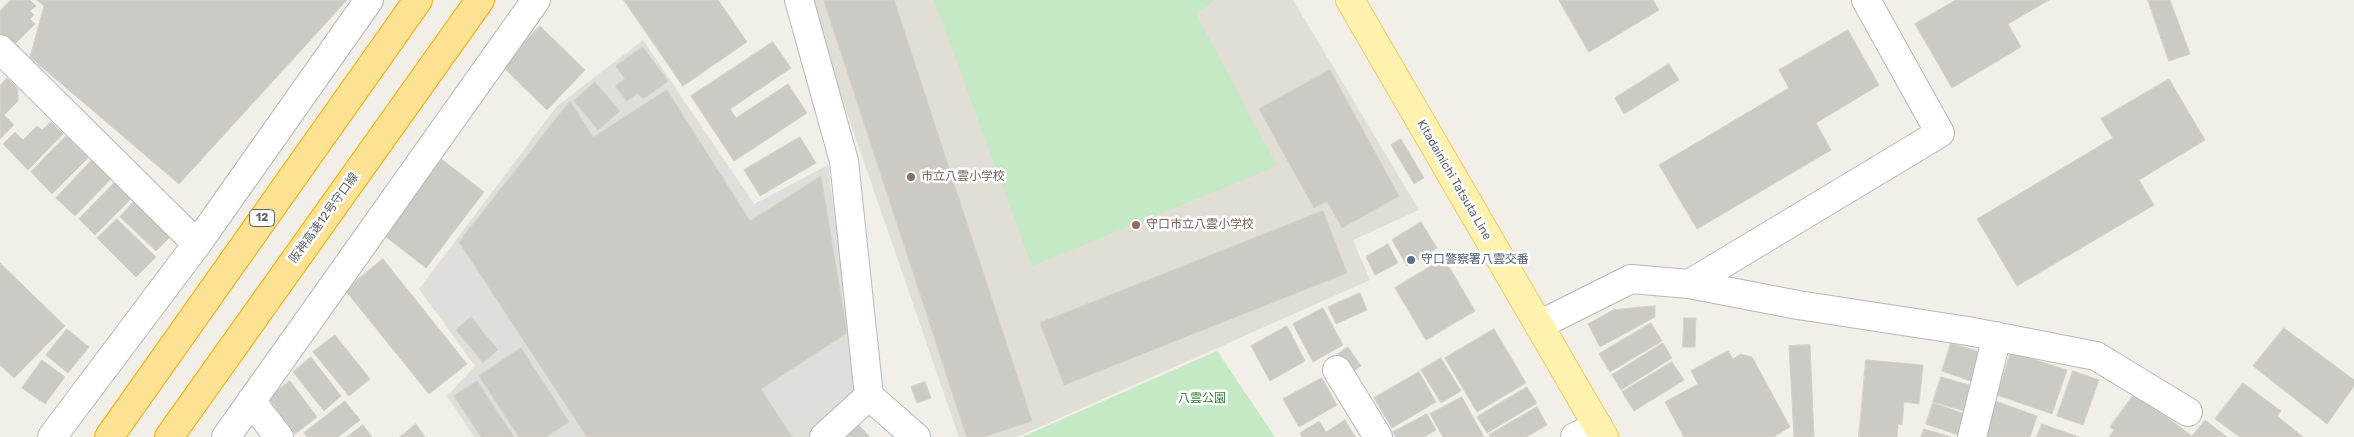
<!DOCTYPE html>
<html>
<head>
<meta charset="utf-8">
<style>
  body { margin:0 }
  canvas { display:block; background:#f1efe8 }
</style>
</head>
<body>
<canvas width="2354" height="437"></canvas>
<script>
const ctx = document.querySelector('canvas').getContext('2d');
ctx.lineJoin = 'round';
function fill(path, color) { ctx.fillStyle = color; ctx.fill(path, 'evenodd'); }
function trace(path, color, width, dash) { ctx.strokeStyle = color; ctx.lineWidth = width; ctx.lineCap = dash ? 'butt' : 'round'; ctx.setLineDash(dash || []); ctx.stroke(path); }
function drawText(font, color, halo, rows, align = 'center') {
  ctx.font = font + ' Rubik,"Noto Sans JP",sans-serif'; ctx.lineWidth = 5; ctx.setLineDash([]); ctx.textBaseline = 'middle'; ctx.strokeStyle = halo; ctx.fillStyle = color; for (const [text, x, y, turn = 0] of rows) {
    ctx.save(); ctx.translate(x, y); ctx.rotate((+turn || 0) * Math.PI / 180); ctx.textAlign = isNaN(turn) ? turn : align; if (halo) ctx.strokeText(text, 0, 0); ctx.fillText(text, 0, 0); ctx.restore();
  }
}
fill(new Path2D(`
  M 643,40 L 754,204 L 828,165 L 858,393 L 812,437 L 474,437 L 447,396 L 475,366 L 419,289 L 557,106 Z`), '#e0deda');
fill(new Path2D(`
  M 808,0 L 1293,0 L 1419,210 L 1353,240 L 1370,280 L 1017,437 L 959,437 Z`), '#e1ded6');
fill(new Path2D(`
  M 934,0 L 1215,0 L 1196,14 L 1277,166 L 1032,266 Z
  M 1217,351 L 1275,437 L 1022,437 Z`), '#c5e8c5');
const building = new Path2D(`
  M 11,0 L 30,0 L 36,6 L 30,11 L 34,15 L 30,19 L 35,24 L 12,47 L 0,35 L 0,11 Z
  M 37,0 L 347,0 L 179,184 L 30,57 L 44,6 Z
  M 624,0 L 718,0 L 747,42 L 683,86 Z
  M 824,0 L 894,0 L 1032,421 L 984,437 L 967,437 Z
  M 1559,0 L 1653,0 L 1659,10 L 1589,52 Z
  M 1956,0 L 2049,0 L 2008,24 L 2021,47 L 1952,88 L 1915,24 Z
  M 2148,0 L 2170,0 L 2190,54 L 2169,61 Z
  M 540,26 L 585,70 L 547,110 L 501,65 Z
  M 1848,30 L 1879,85 L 1816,123 L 1831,150 L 1697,229 L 1659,165 L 1789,88 L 1779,70 Z
  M 773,42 L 791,68 L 730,109 L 736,118 L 788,84 L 807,113 L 734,161 L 691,96 Z
  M 643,47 L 668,81 L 643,99 L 638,93 L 627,101 L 615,86 L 625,79 L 616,66 Z
  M 1669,64 L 1679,80 L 1624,114 L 1615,98 Z
  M 1330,70 L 1399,196 L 1342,228 L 1327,201 L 1314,208 L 1259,109 Z
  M 7,78 L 18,89 L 18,101 L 4,115 L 14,125 L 0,139 L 0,86 Z
  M 2169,79 L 2205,140 L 2139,180 L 2154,205 L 2017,286 L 1977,219 L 2113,138 L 2101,119 Z
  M 595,82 L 620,111 L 598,130 L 574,101 Z
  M 667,90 L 750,221 L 821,176 L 847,333 L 761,389 L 792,437 L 587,437 L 459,242 L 570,101 L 593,137 Z
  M 51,122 L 63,134 L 28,170 L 3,144 L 15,132 L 23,140 L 37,126 L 42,130 Z
  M 66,136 L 88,158 L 52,194 L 31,172 Z
  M 800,137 L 816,163 L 760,196 L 744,170 Z
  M 1401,139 L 1424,178 L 1414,184 L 1391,145 Z
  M 440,158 L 484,192 L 426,268 L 382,234 Z
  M 93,159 L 112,178 L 75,216 L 56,198 Z
  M 117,180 L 134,196 L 95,235 L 79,219 Z
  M 137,198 L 174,233 L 156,251 L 120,217 Z
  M 1323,211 L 1347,273 L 1064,385 L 1040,323 Z
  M 117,219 L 156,257 L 136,277 L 97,238 Z
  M 1421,222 L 1437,248 L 1407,266 L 1392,240 Z
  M 1388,244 L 1398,263 L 1375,275 L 1366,257 Z
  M 1444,258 L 1475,311 L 1426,340 L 1395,288 Z
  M 383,259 L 467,364 L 429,394 L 345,290 Z
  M 0,263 L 65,326 L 14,378 L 0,365 Z
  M 1360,293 L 1367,310 L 1336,324 L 1328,307 Z
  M 1655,306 L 1655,317 L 1600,347 L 1588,324 L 1613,310 Z
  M 1323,308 L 1343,345 L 1313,362 L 1293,324 Z
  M 471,317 L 498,350 L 483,363 L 456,330 Z
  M 1684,318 L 1696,318 L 1695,347 L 1683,347 Z
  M 1651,323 L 1662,341 L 1610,372 L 1599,354 Z
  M 1287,326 L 1305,361 L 1270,381 L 1251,346 Z
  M 2284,328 L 2354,380 L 2354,386 L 2327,424 L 2253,366 Z
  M 67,329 L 89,347 L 68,373 L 46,355 Z
  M 1494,329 L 1526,383 L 1477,412 L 1445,358 Z
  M 335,335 L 370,379 L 349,396 L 313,352 Z
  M 1663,343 L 1672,358 L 1621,390 L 1612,375 Z
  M 1951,343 L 1986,354 L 1976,383 L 1942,371 Z
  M 1810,345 L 1814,437 L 1794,437 L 1789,346 Z
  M 1348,347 L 1361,366 L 1351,373 L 1338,354 Z
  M 521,348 L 569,422 L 546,437 L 519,437 L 479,376 Z
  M 1728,351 L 1733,359 L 1741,354 L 1752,357 L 1790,427 L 1773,437 L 1684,437 L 1665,402 L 1698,384 L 1691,371 Z
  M 2011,352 L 2067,370 L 2052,414 L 1997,395 Z
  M 311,357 L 341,396 L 324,411 L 293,372 Z
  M 1441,358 L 1461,391 L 1441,403 L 1421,370 Z
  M 42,360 L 65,377 L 45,404 L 22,388 Z
  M 1866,360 L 1923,365 L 1919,404 L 1904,402 L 1902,425 L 1898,424 L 1897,437 L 1859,437 Z
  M 1672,362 L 1684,380 L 1634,411 L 1622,392 Z
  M 2073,371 L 2099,380 L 2083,425 L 2057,416 Z
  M 1419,372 L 1436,402 L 1392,428 L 1374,398 Z
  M 1941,377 L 1973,386 L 1965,411 L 1933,402 Z
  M 1322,378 L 1337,405 L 1299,427 L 1283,399 Z
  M 290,381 L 317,417 L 295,434 L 268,397 Z
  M 477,381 L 514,437 L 481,437 L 454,396 Z
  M 925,382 L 931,398 L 917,403 L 911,387 Z
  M 2243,383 L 2281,411 L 2277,416 L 2303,437 L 2240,437 L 2215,419 Z
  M 1527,387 L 1537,403 L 1487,433 L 1477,417 Z
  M 2135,393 L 2192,436 L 2205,420 L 2227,437 L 2109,437 L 2114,430 L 2110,427 Z
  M 1462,397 L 1484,437 L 1443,437 L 1430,414 Z
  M 345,401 L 360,420 L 338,437 L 307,437 L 304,433 Z
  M 1995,401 L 2037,416 L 2030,437 L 1982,437 Z
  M 1933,403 L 1965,414 L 1958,435 L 1926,424 Z
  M 1537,407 L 1547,425 L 1526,437 L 1490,437 L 1489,435 Z
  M 1427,414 L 1436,430 L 1424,437 L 1396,437 L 1393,432 Z
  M 852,418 L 870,437 L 832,437 Z
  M 1345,420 L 1355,437 L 1302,437 L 1300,433 L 1319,421 L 1326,432 Z
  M 416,424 L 425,437 L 400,437 Z
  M 2042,424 L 2079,437 L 2037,437 Z
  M 363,425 L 372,437 L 347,437 Z
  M 1924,429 L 1951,437 L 1921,437 Z`);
fill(building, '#cccac5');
trace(building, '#d6d1c6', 1);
const minor = new Path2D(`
  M 799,0 L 844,161 L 869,396 L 916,437
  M 0,49 L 197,244
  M 1689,284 L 1940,133 L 1866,0
  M 1539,325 L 1631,279 L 1689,284 L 1798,305 L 1968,331 L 2096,356 L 2188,412
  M 1337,370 L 1378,437
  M 251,401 L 279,437
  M 52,437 L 197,244 L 369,0
  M 226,437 L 536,0
  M 824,437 L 869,396
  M 1575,437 L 1598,426
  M 1972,437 L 1997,336`);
const major = new Path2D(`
  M 1350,0 L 1604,437`);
const highway = new Path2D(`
  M 109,437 L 418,0
  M 169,437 L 480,0`);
trace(minor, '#b5b8bc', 30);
trace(major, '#f2c960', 30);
trace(highway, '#f9ab00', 30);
trace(minor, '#fff', 28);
trace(major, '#fff2af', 28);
trace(highway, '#fde293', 28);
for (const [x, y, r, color] of [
  [911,177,5,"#8d6e63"],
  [1136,225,5,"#8d6e63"],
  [1411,260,5,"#5c6f8a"]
]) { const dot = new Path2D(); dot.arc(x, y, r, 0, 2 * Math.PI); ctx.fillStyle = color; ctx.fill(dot); trace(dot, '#fff', 2); }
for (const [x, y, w] of [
  [262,218,25]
]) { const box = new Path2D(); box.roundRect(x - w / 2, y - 8.5, w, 17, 4); ctx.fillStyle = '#fff'; ctx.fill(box); trace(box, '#5f6368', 1); }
drawText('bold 11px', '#5f6368', null, [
  ["12",262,218]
]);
drawText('12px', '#785e54', '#fff', [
  ["市立八雲小学校",921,177],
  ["守口市立八雲小学校",1146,225]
], 'left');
drawText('12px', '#5f6368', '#fff', [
  ["Kitadainichi Tatsuta Line",1454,180,60],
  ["阪神高速12号守口線",324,218,-54]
]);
drawText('12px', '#4e5e75', '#fff', [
  ["守口警察署八雲交番",1421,260]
], 'left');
drawText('12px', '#348238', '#fff', [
  ["八雲公園",1202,399]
]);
</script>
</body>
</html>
